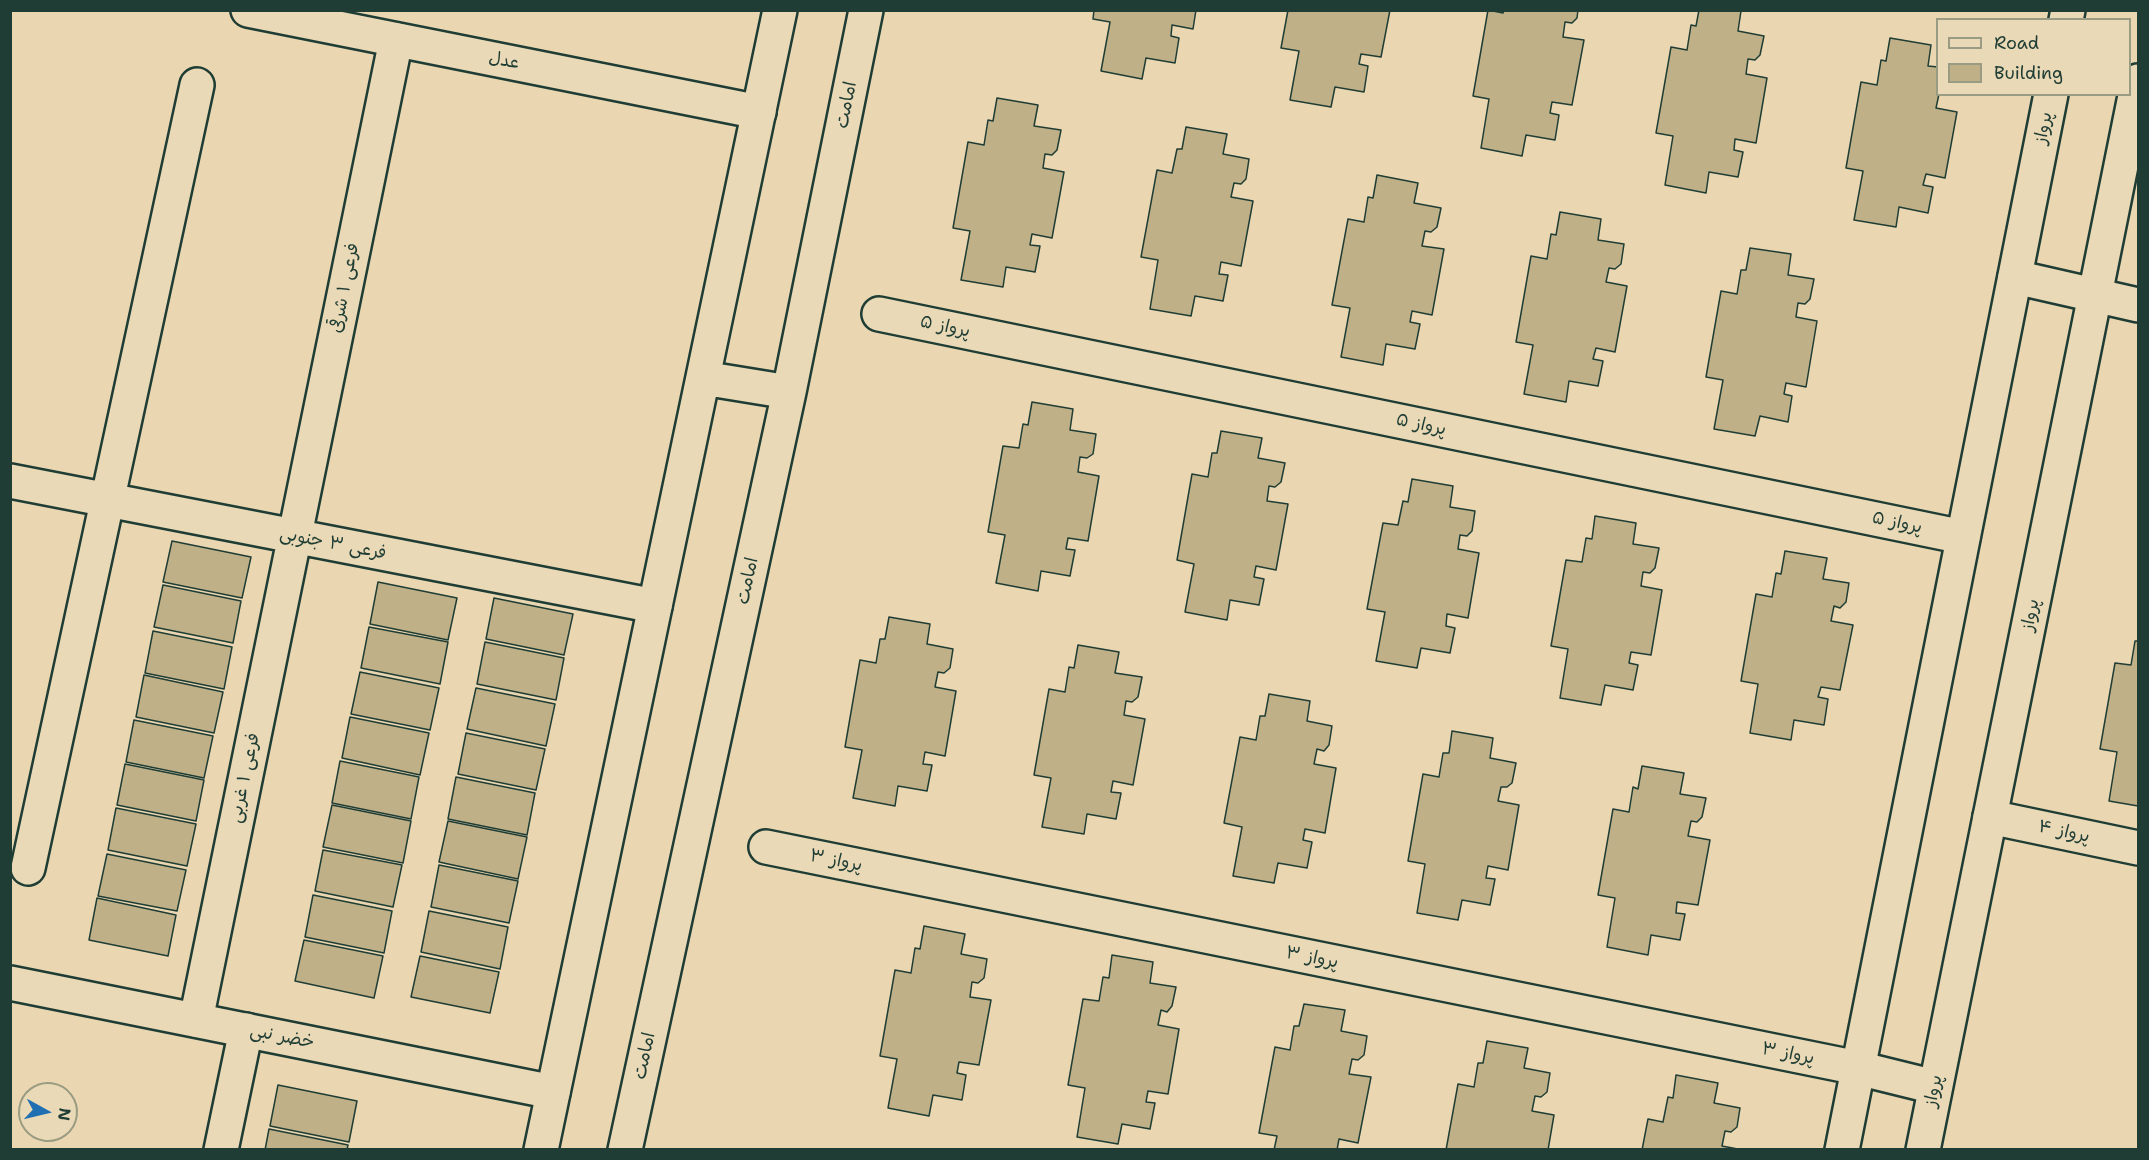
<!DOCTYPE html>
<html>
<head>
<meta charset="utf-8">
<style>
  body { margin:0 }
  #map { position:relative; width:2149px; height:1160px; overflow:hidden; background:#ead7b2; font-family:"Shantell Sans",sans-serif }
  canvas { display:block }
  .frame { position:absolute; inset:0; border:12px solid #1f3d34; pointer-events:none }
  .legend { position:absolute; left:1936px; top:18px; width:195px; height:78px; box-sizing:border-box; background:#ead9b6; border:2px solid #999b82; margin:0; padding:8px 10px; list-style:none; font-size:18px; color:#1f3d34 }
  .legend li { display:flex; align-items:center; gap:12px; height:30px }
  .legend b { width:30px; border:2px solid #999b82 }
  .north { position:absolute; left:18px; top:1082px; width:60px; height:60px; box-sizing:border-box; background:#ead9b6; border:2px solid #999b82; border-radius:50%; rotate:98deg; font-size:16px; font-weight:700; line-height:24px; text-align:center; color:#1f3d34 }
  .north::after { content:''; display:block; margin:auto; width:21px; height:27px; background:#1f6fb2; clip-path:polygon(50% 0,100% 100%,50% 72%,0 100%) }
</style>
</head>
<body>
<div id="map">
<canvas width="2149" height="1160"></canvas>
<div class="frame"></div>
<ul class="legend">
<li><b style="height:8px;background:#ead9b6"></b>Road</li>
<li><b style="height:16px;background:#bfb088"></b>Building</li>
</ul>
<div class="north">N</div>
</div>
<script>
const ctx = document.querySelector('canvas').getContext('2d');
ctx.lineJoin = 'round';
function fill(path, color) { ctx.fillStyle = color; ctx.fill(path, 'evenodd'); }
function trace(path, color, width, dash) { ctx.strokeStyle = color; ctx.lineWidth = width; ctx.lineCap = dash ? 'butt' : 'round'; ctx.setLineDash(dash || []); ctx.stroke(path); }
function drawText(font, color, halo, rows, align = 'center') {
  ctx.font = font + ' "Shantell Sans","Playpen Sans Arabic",sans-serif'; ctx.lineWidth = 5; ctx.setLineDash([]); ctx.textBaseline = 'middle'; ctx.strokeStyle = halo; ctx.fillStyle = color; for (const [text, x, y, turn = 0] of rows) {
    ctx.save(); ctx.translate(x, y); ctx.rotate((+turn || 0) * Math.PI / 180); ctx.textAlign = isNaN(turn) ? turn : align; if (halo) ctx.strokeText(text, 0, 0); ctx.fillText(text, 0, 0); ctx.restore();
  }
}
const building = new Path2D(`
  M 1094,10 L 1196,10 L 1193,29 L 1172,25 L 1171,36 L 1179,38 L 1175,63 L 1146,58 L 1142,79 L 1101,71 L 1110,22 L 1093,19 Z
  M 1288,10 L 1390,10 L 1381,57 L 1361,54 L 1359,64 L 1368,66 L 1364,92 L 1335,87 L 1331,107 L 1290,100 L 1299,51 L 1281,48 Z
  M 1488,10 L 1503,13 L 1504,10 L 1578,10 L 1577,18 L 1572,23 L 1565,22 L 1563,37 L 1584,40 L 1572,105 L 1552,102 L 1550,113 L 1559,115 L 1555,140 L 1526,135 L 1522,156 L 1481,148 L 1489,99 L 1473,96 Z
  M 1699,10 L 1741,11 L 1738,31 L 1764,36 L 1760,55 L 1755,60 L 1748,59 L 1746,74 L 1767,78 L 1756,143 L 1735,139 L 1734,150 L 1743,152 L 1738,177 L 1709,172 L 1706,193 L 1665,185 L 1673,136 L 1656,133 L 1671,47 L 1687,50 L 1691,25 L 1696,26 Z
  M 1890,38 L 1931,45 L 1928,66 L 1938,67 L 1939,94 L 1936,108 L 1957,112 L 1945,178 L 1926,174 L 1923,185 L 1933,187 L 1928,213 L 1899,207 L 1896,227 L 1854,220 L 1863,171 L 1846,168 L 1861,82 L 1877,85 L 1881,60 L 1886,61 Z
  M 997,98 L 1038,105 L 1034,126 L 1061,130 L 1057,150 L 1052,155 L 1045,154 L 1043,168 L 1064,172 L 1052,238 L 1032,234 L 1030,245 L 1040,246 L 1035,272 L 1006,267 L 1003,287 L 961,280 L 970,231 L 953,228 L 968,142 L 984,145 L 988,120 L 993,121 Z
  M 1186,127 L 1227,134 L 1223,154 L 1249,159 L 1246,179 L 1241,184 L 1234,183 L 1231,197 L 1253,201 L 1241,266 L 1221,262 L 1219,274 L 1228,275 L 1223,301 L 1195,296 L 1191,316 L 1150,309 L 1158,260 L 1141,257 L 1157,170 L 1172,173 L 1177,149 L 1182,149 Z
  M 1377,175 L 1418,183 L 1414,203 L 1441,208 L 1437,227 L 1431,232 L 1425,231 L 1422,246 L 1444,249 L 1432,315 L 1412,311 L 1410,322 L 1420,324 L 1415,349 L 1386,344 L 1383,365 L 1341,357 L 1350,308 L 1332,305 L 1348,219 L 1364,222 L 1368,197 L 1373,198 Z
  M 1560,212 L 1601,219 L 1598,240 L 1624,244 L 1621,264 L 1615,269 L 1609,268 L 1606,282 L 1627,286 L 1615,352 L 1596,348 L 1593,359 L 1603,361 L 1598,386 L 1569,381 L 1566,402 L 1524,394 L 1533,345 L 1516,342 L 1531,256 L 1547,259 L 1551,234 L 1556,235 Z
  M 1750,248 L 1791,254 L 1788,275 L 1814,279 L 1810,299 L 1805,304 L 1798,303 L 1796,317 L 1817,321 L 1806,387 L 1786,383 L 1784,394 L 1792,396 L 1788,422 L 1760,416 L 1755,436 L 1714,429 L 1723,380 L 1706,377 L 1721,291 L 1737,294 L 1741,270 L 1746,270 Z
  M 1032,402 L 1073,409 L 1070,430 L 1096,434 L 1093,454 L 1087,458 L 1080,457 L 1078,472 L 1099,476 L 1088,541 L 1068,538 L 1066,549 L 1075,550 L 1070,576 L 1041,571 L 1038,591 L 996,583 L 1005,535 L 988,532 L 1003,446 L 1019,448 L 1023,424 L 1028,425 Z
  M 1221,431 L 1262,438 L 1258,458 L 1285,463 L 1281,482 L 1275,487 L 1269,486 L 1267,501 L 1288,504 L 1276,570 L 1256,566 L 1254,577 L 1264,579 L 1259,605 L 1230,600 L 1227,620 L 1185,612 L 1194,564 L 1177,560 L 1192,474 L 1208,477 L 1212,453 L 1217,453 Z
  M 1412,479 L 1453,486 L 1450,507 L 1475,511 L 1472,531 L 1467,536 L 1460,535 L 1458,549 L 1479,553 L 1468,618 L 1447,614 L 1446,626 L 1455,628 L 1450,653 L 1421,648 L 1417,668 L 1376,661 L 1385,612 L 1367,609 L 1383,523 L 1398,525 L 1403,501 L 1408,502 Z
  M 1595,516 L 1636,523 L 1633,544 L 1659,548 L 1655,568 L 1650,573 L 1643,572 L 1641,586 L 1662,590 L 1651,655 L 1631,652 L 1629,663 L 1638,665 L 1633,690 L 1605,685 L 1601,705 L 1560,698 L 1568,649 L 1551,646 L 1566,560 L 1582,562 L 1586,538 L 1592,539 Z
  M 172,541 L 251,557 L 242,598 L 163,582 Z
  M 1785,551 L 1827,558 L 1823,579 L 1849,583 L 1846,602 L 1840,608 L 1834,606 L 1831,621 L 1853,625 L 1840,690 L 1821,687 L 1818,697 L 1828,699 L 1824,725 L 1794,720 L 1791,740 L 1750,733 L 1758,684 L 1741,681 L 1756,594 L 1772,597 L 1776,573 L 1781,574 Z
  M 378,582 L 457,598 L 448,640 L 370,624 Z
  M 163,585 L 241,601 L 233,643 L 154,627 Z
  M 494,598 L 573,614 L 564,655 L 486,639 Z
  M 889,617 L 930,624 L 927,644 L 953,649 L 950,668 L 944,673 L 938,672 L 935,687 L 956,691 L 945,756 L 925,752 L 923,764 L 932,765 L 927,791 L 898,786 L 895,806 L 853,798 L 862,750 L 845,747 L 860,660 L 876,663 L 880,639 L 885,639 Z
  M 369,627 L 448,642 L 440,684 L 361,668 Z
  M 153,631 L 232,647 L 224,689 L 145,673 Z
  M 2135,641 L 2138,641 L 2138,806 L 2109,801 L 2117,752 L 2100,749 L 2115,663 L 2131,665 Z
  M 485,642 L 564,658 L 556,700 L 477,684 Z
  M 1078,645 L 1119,652 L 1115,673 L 1142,677 L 1138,697 L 1132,702 L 1126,701 L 1124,715 L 1145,719 L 1133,785 L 1113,781 L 1111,792 L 1121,793 L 1116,819 L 1087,814 L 1084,834 L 1042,827 L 1051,778 L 1034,775 L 1049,689 L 1065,692 L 1069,667 L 1074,668 Z
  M 360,672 L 439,688 L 430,730 L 351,714 Z
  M 144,675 L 223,692 L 214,733 L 136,717 Z
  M 476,688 L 555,704 L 546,746 L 467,729 Z
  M 1269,694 L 1310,701 L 1307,721 L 1332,726 L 1329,745 L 1324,751 L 1317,749 L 1314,764 L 1336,768 L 1325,833 L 1305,829 L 1303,840 L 1312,842 L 1307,868 L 1278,863 L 1274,883 L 1233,876 L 1242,827 L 1224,823 L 1240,737 L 1256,740 L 1260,716 L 1265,716 Z
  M 350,717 L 429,733 L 420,775 L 342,758 Z
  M 134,720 L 213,736 L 204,778 L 126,762 Z
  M 1452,731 L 1493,738 L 1490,758 L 1516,763 L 1512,783 L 1507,787 L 1501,787 L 1498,801 L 1519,805 L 1508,870 L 1488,866 L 1486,878 L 1495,879 L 1490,905 L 1462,900 L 1458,920 L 1417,913 L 1425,864 L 1408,861 L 1423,774 L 1439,777 L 1443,753 L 1449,753 Z
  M 466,733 L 545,749 L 536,790 L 458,774 Z
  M 340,761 L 419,777 L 411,819 L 332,803 Z
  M 125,764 L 204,780 L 196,821 L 117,805 Z
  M 1642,766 L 1684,773 L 1680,794 L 1706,798 L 1702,817 L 1697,822 L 1691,821 L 1688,836 L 1710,840 L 1698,905 L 1677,902 L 1676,913 L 1685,914 L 1680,940 L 1651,935 L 1648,955 L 1607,947 L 1615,898 L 1598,895 L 1613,809 L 1629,812 L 1633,787 L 1638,789 Z
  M 456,777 L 535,793 L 527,835 L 448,819 Z
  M 332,805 L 411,821 L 403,863 L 323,847 Z
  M 116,808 L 196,824 L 187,866 L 108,850 Z
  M 448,821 L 527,837 L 518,879 L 439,862 Z
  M 323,850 L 402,865 L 393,907 L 315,891 Z
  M 107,854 L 186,870 L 177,911 L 98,896 Z
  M 439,865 L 518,881 L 509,923 L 431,907 Z
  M 313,895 L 392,911 L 384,953 L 305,937 Z
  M 97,898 L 176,915 L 168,956 L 89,940 Z
  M 429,911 L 508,927 L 500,969 L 421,952 Z
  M 924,926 L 965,934 L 961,954 L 987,959 L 984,978 L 978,983 L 972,982 L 970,997 L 991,1000 L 979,1065 L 959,1062 L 957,1073 L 966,1075 L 962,1100 L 933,1095 L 929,1116 L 888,1108 L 897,1059 L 880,1056 L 895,970 L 911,973 L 915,948 L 920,949 Z
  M 304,940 L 383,956 L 374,998 L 295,981 Z
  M 1112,955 L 1153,962 L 1150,983 L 1176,987 L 1172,1006 L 1167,1012 L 1161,1010 L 1158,1025 L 1179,1029 L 1168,1094 L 1148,1091 L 1146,1102 L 1155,1103 L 1150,1129 L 1122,1124 L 1118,1144 L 1077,1137 L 1085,1088 L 1068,1085 L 1083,999 L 1099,1001 L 1103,977 L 1109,978 Z
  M 420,956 L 499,972 L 490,1013 L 411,997 Z
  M 1304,1004 L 1345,1010 L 1341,1031 L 1367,1036 L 1364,1055 L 1358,1060 L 1352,1059 L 1349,1074 L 1371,1077 L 1358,1143 L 1339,1139 L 1337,1150 L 1274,1150 L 1277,1136 L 1259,1133 L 1275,1047 L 1290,1050 L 1294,1026 L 1299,1026 Z
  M 1487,1041 L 1528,1048 L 1524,1068 L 1550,1073 L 1547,1092 L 1541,1097 L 1535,1096 L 1532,1111 L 1554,1115 L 1548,1150 L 1446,1150 L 1458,1084 L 1474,1087 L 1478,1063 L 1483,1063 Z
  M 1676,1075 L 1718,1083 L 1714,1103 L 1740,1108 L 1737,1127 L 1731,1132 L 1725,1131 L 1722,1146 L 1743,1150 L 1642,1150 L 1648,1119 L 1663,1122 L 1668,1097 L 1673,1098 Z
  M 278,1085 L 357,1101 L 349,1142 L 270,1126 Z
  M 269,1129 L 348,1145 L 347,1150 L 265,1150 Z`);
fill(building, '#bfb088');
trace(building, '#1f3d34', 1.5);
const minor = new Path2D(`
  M 2015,277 L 2138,305
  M 879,314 L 1963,537
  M 10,481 L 655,606
  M 1990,817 L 2138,848
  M 766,847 L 1858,1068 L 1935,1087
  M 28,868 L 197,85
  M 196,1020 L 396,40
  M 221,1150 L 246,1030`);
const tertiary = new Path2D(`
  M 248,10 L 759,112
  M 2066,20 L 2068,10
  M 10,983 L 553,1092
  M 1842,1150 L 2051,94
  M 1923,1150 L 2138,81`);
const secondary = new Path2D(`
  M 703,378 L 789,392
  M 541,1150 L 780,10
  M 625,1150 L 789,392 L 866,10`);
trace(minor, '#1f3d34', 38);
trace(tertiary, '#1f3d34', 38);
trace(secondary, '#1f3d34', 38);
trace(minor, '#ead9b6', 33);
trace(tertiary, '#ead9b6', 33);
trace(secondary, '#ead9b6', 33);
drawText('18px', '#1f3d34', '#ead9b6', [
  ["عدل",504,61,11],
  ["امامت",847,105,-79],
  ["پرواز",2044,128,-79],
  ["فرعی ۱ شرقی",345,288,-79],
  ["پرواز ۵",945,327,12],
  ["پرواز ۵",1421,425,12],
  ["پرواز ۵",1897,523,12],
  ["فرعی ۳ جنوبی",333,544,11],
  ["امامت",748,581,-78],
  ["پرواز",2031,615,-79],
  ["فرعی ۱ غربی",245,778,-78],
  ["پرواز ۴",2064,832,12],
  ["پرواز ۳",836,861,11],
  ["پرواز ۳",1312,958,11],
  ["خضر نبی",282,1037,11],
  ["پرواز ۳",1788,1054,11],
  ["امامت",645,1056,-78],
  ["پرواز",1934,1091,-79]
]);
</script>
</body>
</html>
